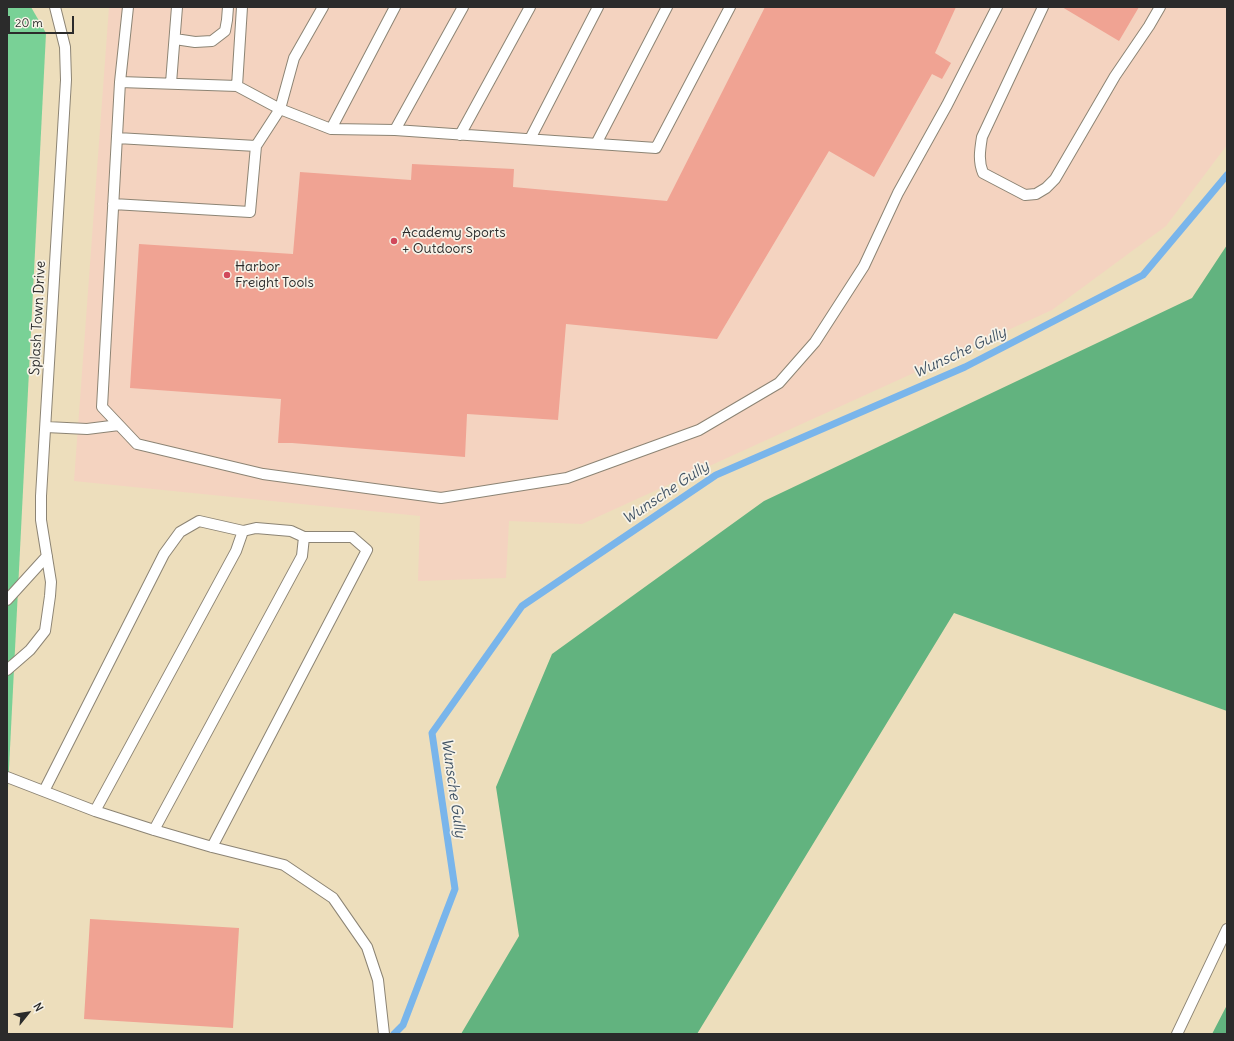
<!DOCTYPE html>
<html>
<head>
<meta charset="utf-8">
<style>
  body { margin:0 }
  #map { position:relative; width:1234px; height:1041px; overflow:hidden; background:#eddebc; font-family:Delius,sans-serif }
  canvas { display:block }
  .frame { position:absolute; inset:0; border:8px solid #2b2b2b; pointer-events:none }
  .north { position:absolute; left:8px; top:993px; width:40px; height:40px; -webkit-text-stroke:3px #f7f3e8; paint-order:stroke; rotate:60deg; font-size:11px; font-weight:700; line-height:16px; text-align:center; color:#2b2b2b }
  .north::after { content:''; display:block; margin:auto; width:14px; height:18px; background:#2b2b2b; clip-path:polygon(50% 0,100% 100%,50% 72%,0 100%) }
  .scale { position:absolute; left:8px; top:16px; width:66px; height:18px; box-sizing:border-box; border:2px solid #2b2b2b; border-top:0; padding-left:5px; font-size:12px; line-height:14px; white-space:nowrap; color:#2b2b2b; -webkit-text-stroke:3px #f7f3e8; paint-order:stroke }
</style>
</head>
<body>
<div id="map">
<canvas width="1234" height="1041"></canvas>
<div class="frame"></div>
<div class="north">N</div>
<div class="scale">20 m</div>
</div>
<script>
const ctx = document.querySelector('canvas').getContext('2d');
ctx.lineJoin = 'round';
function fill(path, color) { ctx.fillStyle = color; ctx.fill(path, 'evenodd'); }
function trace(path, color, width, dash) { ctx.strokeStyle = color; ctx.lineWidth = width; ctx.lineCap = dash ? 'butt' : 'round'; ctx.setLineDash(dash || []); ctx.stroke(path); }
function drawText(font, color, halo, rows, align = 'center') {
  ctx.font = font + ' Delius,sans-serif'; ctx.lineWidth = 3.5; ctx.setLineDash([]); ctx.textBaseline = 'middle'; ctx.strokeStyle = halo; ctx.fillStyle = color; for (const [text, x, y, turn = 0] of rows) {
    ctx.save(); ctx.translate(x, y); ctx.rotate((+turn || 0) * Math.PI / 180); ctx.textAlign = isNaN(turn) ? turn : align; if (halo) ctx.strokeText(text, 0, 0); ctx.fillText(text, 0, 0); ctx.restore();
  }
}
fill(new Path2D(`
  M 109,7 L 1227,7 L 1227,145 L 1166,226 L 1052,310 L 582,524 L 509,521 L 506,578 L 418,581 L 420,516 L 74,481 Z`), '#f4d3c0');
fill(new Path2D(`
  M 7,7 L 31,7 L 46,33 L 7,808 Z`), '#79d196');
fill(new Path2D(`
  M 1227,245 L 1227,711 L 954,613 L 697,1034 L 461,1034 L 519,936 L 496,787 L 552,654 L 764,501 L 1192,298 Z
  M 1227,1005 L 1227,1034 L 1212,1034 Z`), '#62b37f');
trace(new Path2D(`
  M 394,1034 L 403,1025 L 455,889 L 432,733 L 522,606 L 716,475 L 965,367 L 1143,275 L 1227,175`), '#79b5eb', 7);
fill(new Path2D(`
  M 765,7 L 956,7 L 935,53 L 951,63 L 942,79 L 932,74 L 874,177 L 829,151 L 717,339 L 566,324 L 558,420 L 467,414 L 465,457 L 292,443 L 278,443 L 281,399 L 130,388 L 139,244 L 293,254 L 300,172 L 411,180 L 412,164 L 514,169 L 513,187 L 667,201 Z
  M 1062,7 L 1139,7 L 1119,41 Z
  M 90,919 L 239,928 L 233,1028 L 84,1019 Z`), '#f0a393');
const lane = new Path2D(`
  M 128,7 L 120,82 L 237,86 L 280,109 L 331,129 L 395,130 L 656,148 L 730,7
  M 1043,7 L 982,137 C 980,150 978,161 983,173 L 1025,195 L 1036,194 L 1046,188 L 1055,179 L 1115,76 L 1149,26 L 1160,7
  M 175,39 L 195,42 L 212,41 L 225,31 L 227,20 L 228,7
  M 120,82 L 102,407 L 137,444 L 263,474 L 441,498 L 567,478 L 699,430 L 779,383 L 815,342 L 864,266 L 898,193 L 947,105 L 997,7
  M 171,83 L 177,7
  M 237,86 L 242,7
  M 331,129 L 395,7
  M 395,130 L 463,7
  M 460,135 L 530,7
  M 117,138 L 256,146
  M 530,139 L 598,7
  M 596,144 L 667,7
  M 113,204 L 250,212 L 256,146 L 280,109 L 294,58 L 323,7
  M 46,427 L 87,429 L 119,425
  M 7,600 L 47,556
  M 7,670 L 30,650 L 45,631 L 50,596 L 51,582 L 41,520 L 41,496 L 66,80 L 65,47 L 55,7
  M 7,777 L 95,811 L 154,830 L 212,847 L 284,865 L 333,898 L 367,947 L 378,980 L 384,1034
  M 44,791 L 164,554 L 180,532 L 199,521 L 243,531 L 256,528 L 291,531 L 304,537 L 352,537 L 367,550 L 212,847
  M 95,811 L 236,551 L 243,531
  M 154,830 L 302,556 L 304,537
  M 1177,1034 L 1227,929`);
trace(lane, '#8c8474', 12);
trace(lane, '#fff', 10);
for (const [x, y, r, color] of [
  [394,241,4,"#d1495b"],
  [227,275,4,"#d1495b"]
]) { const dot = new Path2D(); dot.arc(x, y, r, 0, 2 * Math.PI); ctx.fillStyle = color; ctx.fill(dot); trace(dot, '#f7f3e8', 1.5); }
drawText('14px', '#2b2b2b', '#f7f3e8', [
  ["Academy Sports",402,233],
  ["+ Outdoors",402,249],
  ["Harbor",235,267],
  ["Freight Tools",235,283]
], 'left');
drawText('14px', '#2b2b2b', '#f7f3e8', [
  ["Splash Town Drive",38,318,-87]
]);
drawText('italic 15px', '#425465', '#f7f3e8', [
  ["Wunsche Gully",960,353,-25],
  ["Wunsche Gully",666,493,-34],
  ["Wunsche Gully",453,788,82]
]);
</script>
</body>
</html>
